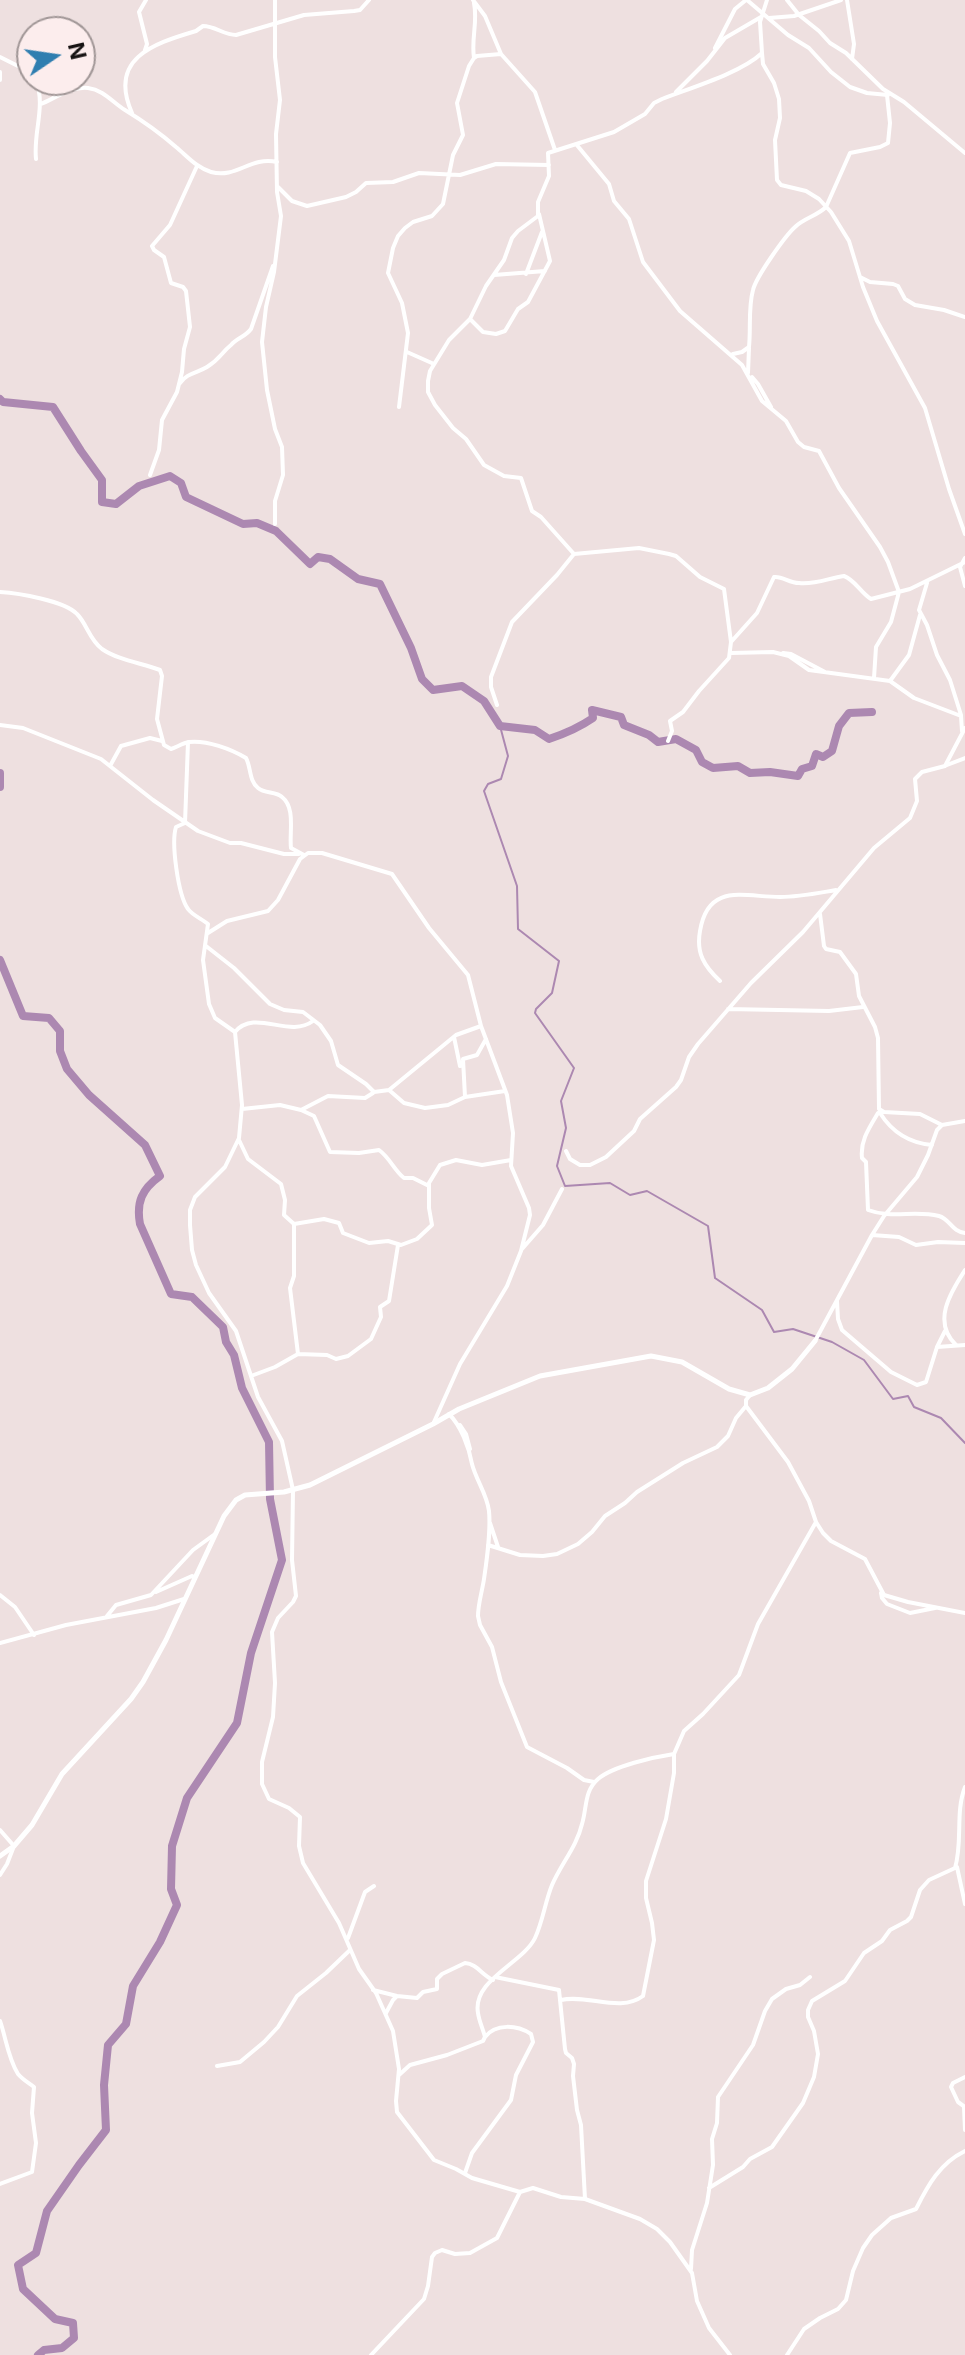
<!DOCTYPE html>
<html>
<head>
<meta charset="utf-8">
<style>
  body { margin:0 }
  #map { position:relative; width:965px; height:2355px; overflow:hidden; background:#eee0e0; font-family:Inter,sans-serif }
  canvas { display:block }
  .north { position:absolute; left:16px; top:16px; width:80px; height:80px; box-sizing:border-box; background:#fceded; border:2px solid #a09696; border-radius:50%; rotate:77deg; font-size:22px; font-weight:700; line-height:32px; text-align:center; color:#171313 }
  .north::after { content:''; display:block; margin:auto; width:28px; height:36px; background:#2f7eb0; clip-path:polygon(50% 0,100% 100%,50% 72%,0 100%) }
</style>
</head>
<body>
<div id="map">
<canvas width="965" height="2355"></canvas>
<div class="north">N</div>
</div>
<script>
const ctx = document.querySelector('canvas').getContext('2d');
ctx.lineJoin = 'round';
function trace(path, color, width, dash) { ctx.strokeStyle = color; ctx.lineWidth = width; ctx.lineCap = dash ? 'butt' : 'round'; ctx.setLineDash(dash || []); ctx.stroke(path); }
trace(new Path2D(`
  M 500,726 L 508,756 L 501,779 L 488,784 L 484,791 L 517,886 L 518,929 L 559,961 L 552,993 L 536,1009 L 535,1013 L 574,1068 L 561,1101 L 566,1128 L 557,1166 L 565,1186 L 610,1183 L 630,1195 L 647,1191 L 708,1226 L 715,1278 L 762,1310 L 774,1332 L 793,1329 L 832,1342 L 864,1360 L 893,1399 L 908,1396 L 914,1407 L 941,1418 L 965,1443`), '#ac88b1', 2);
trace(new Path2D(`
  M 0,399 L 3,402 L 53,407 L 81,451 L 102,480 L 102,502 L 116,504 L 139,486 L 170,476 L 181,483 L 186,497 L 243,524 L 257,523 L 276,531 L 310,564 L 318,557 L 330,559 L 358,579 L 380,584 L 411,648 L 422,679 L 433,690 L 462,686 L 484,701 L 500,726 L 535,730 L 549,739 C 564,734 580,727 593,718 L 592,710 L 621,717 L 624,725 L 649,735 L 658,742 L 676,739 L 696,750 L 702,762 L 713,768 L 738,766 L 750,773 L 770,772 L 798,776 L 802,769 L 812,766 L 816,754 L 823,757 L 832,751 L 839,726 L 849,713 L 872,712
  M 0,773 L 0,787
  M 0,960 L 23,1016 L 49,1018 L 60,1031 L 60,1051 L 67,1069 L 89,1095 L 145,1145 L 160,1176 C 142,1189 136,1202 140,1224 L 171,1294 L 192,1297 L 223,1327 L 226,1342 L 234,1355 L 242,1388 L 269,1442 L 270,1499 L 282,1560 L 251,1653 L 237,1723 L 187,1798 L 172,1846 L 171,1889 L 177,1905 L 160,1942 L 133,1986 L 126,2024 L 108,2045 L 104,2085 L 106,2130 L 79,2165 L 47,2211 L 36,2253 L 18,2265 L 23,2289 L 55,2319 L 73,2323 L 74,2338 L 62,2348 L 44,2350 L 38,2355`), '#ac88b1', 8);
trace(new Path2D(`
  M 275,0 L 275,57 L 280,100 L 276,134 L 277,192 L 281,216 L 274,272 L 266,307 L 262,342 L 267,390 L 275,429 L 282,447 L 283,475 L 275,501 L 275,524
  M 473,0 L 485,16 L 501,54 L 535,92 L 555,150
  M 747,0 L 788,35 L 809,48 L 831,72 L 850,87 L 867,93 L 888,95
  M 787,0 L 799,15 L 819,31 L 830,43 L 846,53 L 883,89 L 904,102 L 965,153
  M 847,0 L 854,44 L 852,59
  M 769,18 L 794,16 L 841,0
  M 715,48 L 735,9 L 746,0
  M 145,50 L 147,44 L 139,12 L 146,0
  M 762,53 L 763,64 L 774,83 L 779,99 L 780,118 L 775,140 L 777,180 L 781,185 L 806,191 L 819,199 L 831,212 L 849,241 L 863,287 L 877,321 L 925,408 L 949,489 L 965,534
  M 0,57 L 32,73
  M 474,58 C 471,38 478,22 474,3
  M 0,72 L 0,80
  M 676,92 L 707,61 L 725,38 L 761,17
  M 41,104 C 55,98 73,86 88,88 C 104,90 113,103 125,110 C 143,121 160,133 176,147 C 187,156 197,168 211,172 C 237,179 250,156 277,162
  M 132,113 C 108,59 152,44 196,31 L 203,26 C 215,26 224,35 236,35 L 304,15 L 354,11 L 360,10 L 369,0
  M 576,144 L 609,184 L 614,201 L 629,219 L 643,262 L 680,311 L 742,365 L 762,401 L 786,421 L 798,442 L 804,447 L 819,451 L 839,488 L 880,547 L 888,562 L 899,592 L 891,622 L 876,647 L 874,678
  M 36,159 C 33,132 46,107 36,80
  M 278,187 L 292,201 L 307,206 L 346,197 L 356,192 L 366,183 L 393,182 L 419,173 L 460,175 L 496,164 L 549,165
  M 526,274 L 542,232
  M 494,275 L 545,271
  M 860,277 L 870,282 L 893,284 L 898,286 L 905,299 L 915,305 L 944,310 L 965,317
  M 471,320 L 483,332 L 496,334 L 505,331 L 518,309 L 528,302 L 550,261 L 539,214
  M 407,352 L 434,364
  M 733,354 L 742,352 L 749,347 C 751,328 748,308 753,290 C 756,277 785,236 795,227 C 804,218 817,216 826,207 L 850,153 L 880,147 L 888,143 L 890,123 L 887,95
  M 748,373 L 749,348
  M 752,377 L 758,384 L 771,407
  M 180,383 C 187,373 197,373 207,367 C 220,359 221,353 231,345 C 237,338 245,337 251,329 L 273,266
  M 399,407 L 408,333 L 402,303 L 388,273 L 393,248 L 398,236 L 405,228 L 413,222 L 432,216 L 443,204 L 453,155 L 463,135 L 457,103 L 469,66 L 474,58 L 477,56 L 501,54
  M 150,475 L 159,450 L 162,420 L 177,392 L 182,372 L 184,349 L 190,327 L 186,291 L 183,287 L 171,283 L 164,257 L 154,250 L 152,246 L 170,225 L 197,166
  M 574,554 L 541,517 L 532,511 L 521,478 L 504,476 L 484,465 L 466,439 L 453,428 L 435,405 L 428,392 L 428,381 L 430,371 L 449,340 L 470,319 L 486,286 L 504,260 L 512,238 L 518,231 L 538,216 L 538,202 L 549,176 L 548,153 L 614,132 L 645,114 L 654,103 L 662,99 C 690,88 741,73 762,53 L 760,22 L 767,0
  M 965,558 L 960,567 L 965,586
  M 927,583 L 919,610 L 927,625 L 937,655 L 950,680 L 961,715
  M 0,592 C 18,593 65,601 77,614 C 87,624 89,639 102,649 C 118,660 141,663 160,670 L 162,676 L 157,719 L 164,745 L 171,749 C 177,747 183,743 189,742 C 207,740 231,749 246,758 C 251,767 249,781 258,788 C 265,794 276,791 282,797 C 296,808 289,833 291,848 L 304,855
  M 731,642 L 757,613 L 774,577 C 783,576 789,583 799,583 C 815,585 829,578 844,576 C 855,580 861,593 871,599 L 910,589 L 965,562
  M 731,653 L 773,652 L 789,656 L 809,670 L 890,681 L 914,698 L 961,716 L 962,731
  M 783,653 L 791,654 L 825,672
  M 890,681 L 909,655 L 920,615
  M 497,705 L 491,687 L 491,677 L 512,622 L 557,575 L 574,554 L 639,548 L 669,554 L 676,556 L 700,577 L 724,589 L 731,642 L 729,658 L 699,691 L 683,712 L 670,721 L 672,731 L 668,741
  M 0,725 L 23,728 L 101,759 L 153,800 L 198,831 L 230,843 L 241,843 L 284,854 L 299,854
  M 188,742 L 185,823 L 176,827 C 171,843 178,895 188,909 C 192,915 202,919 208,924 L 203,960 L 209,1004 L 215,1018 L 235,1032 L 242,1105 L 239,1138 L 225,1167 L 195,1197 L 190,1210 L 190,1225 L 192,1250 L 196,1265 L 209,1293 L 236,1331 L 258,1397 L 282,1441 L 293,1490 L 292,1560 L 296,1596 L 293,1602 L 278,1618 L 272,1632 L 275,1683 L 273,1717 L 262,1762 L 262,1784 L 269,1799 L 289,1808 L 300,1817 L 299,1846 L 303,1863 L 339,1923 L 359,1969 L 376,1993 L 393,2031 L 399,2069 L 396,2101 L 397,2112 L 434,2160 L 456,2169 L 472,2178 L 520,2192
  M 947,765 L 965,758
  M 110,766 L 121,746 L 150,738 L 162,741
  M 820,914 L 824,946 L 826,949 L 840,952 L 856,974 L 859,996 L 875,1027 L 878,1038 L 879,1109 L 884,1112 L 920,1114 L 942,1125
  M 208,933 L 227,921 L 268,911 L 278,900 L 300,859 L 308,853 L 322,853 L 392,874 L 429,928 L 468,975 L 481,1026 L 507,1095 L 513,1133 L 511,1166 L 529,1208 L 530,1215 L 521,1251 L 507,1286 L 460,1364 L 434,1422
  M 206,946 L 234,968 L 270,1004 L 284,1010 L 303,1012 L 320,1025 L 331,1041 L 338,1065 L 366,1084 L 374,1092 L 389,1090 L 404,1103 L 425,1108 L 448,1105 L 465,1097 L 505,1091
  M 720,981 C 704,966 696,953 700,931 C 708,882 744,897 780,897 C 799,897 818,893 836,890
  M 728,1009 L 829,1011 L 863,1007
  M 235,1032 C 255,1008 289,1039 313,1021
  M 454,1037 L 460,1066
  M 389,1090 L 456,1035 L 481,1026
  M 465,1097 L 463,1059 L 477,1055 L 486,1039
  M 242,1109 L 280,1105 L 301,1110 L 328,1096 L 365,1098 L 373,1093
  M 301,1110 L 314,1116 L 330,1152 L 359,1153 L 379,1150 C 390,1158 394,1170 404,1178 L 413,1178 L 429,1186
  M 880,1113 C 892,1132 909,1143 932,1145
  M 882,1113 L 878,1113 C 869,1128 860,1141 862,1158 L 866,1162 L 868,1210 C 892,1219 914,1210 939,1216 C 950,1219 952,1232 965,1233
  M 239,1140 L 248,1159 L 281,1184 L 285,1200 L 284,1215 L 294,1224 L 294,1276 L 290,1288 L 298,1354
  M 566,1151 L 570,1159 L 580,1165 L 590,1165 L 606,1157 L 634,1131 L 640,1119 L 676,1087 L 681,1080 L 689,1057 L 698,1044 L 751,983 L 803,932 L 874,848 L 910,818 L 917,801 L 915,779 L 922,772 L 945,766 L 965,728
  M 294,1224 L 324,1219 L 339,1223 L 343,1233 L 369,1243 L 388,1241 L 401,1245 L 417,1239 L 432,1225 L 429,1208 L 429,1183 L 440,1165 L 456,1160 L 482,1165 L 511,1160
  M 872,1235 L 899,1237 L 916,1245 L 938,1242 L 965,1243
  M 522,1249 L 543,1225 L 562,1189
  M 837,1301 L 838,1319 L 842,1330 L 891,1372 L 917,1385 L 926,1382 L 937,1347 L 965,1345
  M 815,1341 L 872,1235 L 884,1216 L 917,1177 L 928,1155 L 937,1130 L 942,1125 L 965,1121
  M 956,1345 C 932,1322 950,1293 965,1270
  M 937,1347 L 945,1331
  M 251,1376 L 275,1367 L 298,1354 L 327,1355 L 336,1359 L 348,1356 L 371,1339 L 381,1317 L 380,1307 L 389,1301 L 398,1245
  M 746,1406 L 788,1462 L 809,1501 L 816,1522 L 823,1533 L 831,1541 L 865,1559 L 884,1595 L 908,1602 L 965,1613
  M 449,1414 C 461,1426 469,1447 472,1464 C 476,1480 487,1494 489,1511 C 491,1532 487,1558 484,1579 C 482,1592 478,1604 478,1616 L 480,1625 L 492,1647 L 501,1682 L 527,1747 L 567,1768 L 584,1780 L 594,1782
  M 460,1425 L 466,1434 L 470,1449
  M 490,1523 L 498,1547
  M 488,1545 L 520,1555 L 543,1556 L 557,1554 L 578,1544 L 592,1532 L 605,1516 L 625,1503 L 637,1492 L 683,1463 L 717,1447 L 728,1436 L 736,1418 L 746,1406 L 746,1400 L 750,1395
  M 156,1592 L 192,1576 L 195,1578
  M 881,1593 L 882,1598 L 887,1604 L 910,1613 L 935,1608
  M 0,1595 L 15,1607 L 34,1635
  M 107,1616 L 116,1605 L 151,1595 L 193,1550 L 215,1534
  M 0,1643 L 66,1625 L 156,1608 L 184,1599
  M 0,1830 L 14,1846 L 7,1864 L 0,1875
  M 957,1867 L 965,1904
  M 348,1938 L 365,1892 L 374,1886
  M 495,1977 L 559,1990 L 565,2049 L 566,2053 L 572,2058 L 574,2064 L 573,2076 L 577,2110 L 581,2125 L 585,2199
  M 373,1990 L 397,1996 L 417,1998 L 423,1992 L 437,1989 L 437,1979 L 442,1974 L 465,1963 C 477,1964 482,1975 493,1980
  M 561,2000 C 588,1994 620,2013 643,1996 L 654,1940 L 652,1923 L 646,1898 L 646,1881 L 666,1819 L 674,1773 L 674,1754 L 684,1731 L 703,1714 L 739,1675 L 758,1624 L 816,1522
  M 386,2013 L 393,2000 L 397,1996
  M 0,2021 C 6,2038 8,2058 18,2074 C 23,2080 29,2083 34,2087 L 32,2113 L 36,2143 L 32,2172 L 0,2184
  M 217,2066 L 240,2062 L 264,2042 L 278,2027 L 297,1996 L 326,1973 L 350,1950
  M 399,2075 L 410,2065 L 447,2055 L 483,2041 L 485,2037 C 483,2029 479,2021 478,2013 C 472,1980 523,1963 535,1938 C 543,1921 545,1902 552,1885 C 561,1864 577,1846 582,1824 C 587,1808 584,1791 598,1779 C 613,1766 654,1757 674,1754
  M 965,2077 L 953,2083 L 951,2087 L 958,2102 L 965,2107
  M 964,2107 L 965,2130
  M 465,2173 L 472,2153 L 511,2100 L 516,2075 L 533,2042 L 531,2034 C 517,2025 496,2023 485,2037
  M 709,2188 L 743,2167 L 750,2159 L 772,2147 L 803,2103 L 814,2077 L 818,2054 L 814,2031 L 808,2017 L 808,2010 L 812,2001 L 845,1981 L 864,1953 L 882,1941 L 890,1930 L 907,1921 L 911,1917 L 920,1890 L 929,1880 L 955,1868 C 963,1842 955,1812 965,1787
  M 691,2269 L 692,2250 L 707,2203 L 713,2165 L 712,2139 L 717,2123 L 718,2097 L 753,2045 L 765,2011 L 772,1999 L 786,1989 L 800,1985 L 810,1977
  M 371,2355 L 424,2299 L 428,2286 L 432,2257 L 435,2253 L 442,2250 L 455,2254 L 470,2253 L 497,2238 L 520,2192 L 533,2188 L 561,2197 L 585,2199 L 640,2219 L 657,2229 L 670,2242 L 692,2273 L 697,2301 L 709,2328 L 730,2355
  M 787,2355 L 804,2329 L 820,2318 L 838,2309 L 846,2300 L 853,2271 L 863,2248 L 872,2235 L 891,2218 L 916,2209 C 928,2185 940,2163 965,2151`), '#fff', 4);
trace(new Path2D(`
  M 0,1856 L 14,1846 L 32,1825 L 62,1774 L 131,1699 L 143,1682 L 166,1640 L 224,1516 L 236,1500 L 245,1495 L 284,1492 L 310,1485 L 433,1424 L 459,1409 L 540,1376 L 651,1356 L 682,1362 L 729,1389 L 750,1395 L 768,1388 L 792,1369 L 815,1341`), '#fff', 5);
</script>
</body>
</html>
